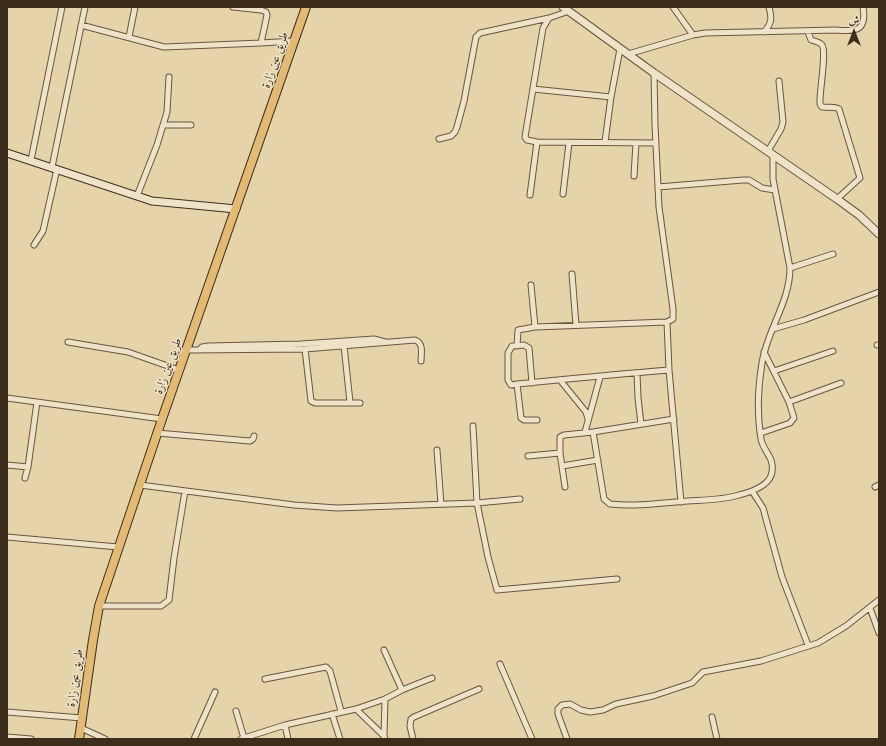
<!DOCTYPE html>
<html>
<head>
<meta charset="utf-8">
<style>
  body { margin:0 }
  #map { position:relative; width:886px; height:746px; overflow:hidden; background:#e5d3aa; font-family:"Libre Caslon Text",Amiri,serif }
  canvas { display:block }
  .frame { position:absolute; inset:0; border:8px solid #3d2e1c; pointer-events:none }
  .north { position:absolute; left:834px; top:12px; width:40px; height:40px; -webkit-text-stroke:3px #eee2c8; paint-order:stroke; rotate:0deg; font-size:11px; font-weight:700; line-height:16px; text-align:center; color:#3d2e1c }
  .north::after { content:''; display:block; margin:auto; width:14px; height:18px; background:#3d2e1c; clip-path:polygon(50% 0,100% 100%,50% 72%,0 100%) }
</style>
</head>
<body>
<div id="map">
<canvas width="886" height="746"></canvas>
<div class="frame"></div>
<div class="north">ش</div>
</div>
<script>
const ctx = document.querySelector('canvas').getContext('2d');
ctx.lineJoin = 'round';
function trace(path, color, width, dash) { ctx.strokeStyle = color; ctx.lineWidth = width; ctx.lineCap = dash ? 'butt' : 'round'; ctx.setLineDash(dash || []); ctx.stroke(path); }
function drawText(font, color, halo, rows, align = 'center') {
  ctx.font = font + ' "Libre Caslon Text",Amiri,serif'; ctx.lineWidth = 3; ctx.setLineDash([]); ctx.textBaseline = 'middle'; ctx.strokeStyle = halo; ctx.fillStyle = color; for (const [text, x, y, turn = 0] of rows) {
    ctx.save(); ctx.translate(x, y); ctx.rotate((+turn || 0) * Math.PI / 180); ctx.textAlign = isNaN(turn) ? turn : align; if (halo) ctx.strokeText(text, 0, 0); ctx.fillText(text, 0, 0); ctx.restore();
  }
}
const minor = new Path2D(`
  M 233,7 L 261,10 L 266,12 L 267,15 L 261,43 L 294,41
  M 673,7 L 693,35
  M 569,11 L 549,18 L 543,28 L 525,137 L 527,140 L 537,142 L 656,143
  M 81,25 L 164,47 L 261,43
  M 764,32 C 772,23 772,18 769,7
  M 808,32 L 811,40 C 814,41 820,42 822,45 C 827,52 819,93 820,104 L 822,107 C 828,108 834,106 839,109 L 860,178 L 837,199
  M 129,37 L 135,7
  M 628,54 L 693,35 L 705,33 L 836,30 C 856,32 867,31 863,7
  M 533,89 L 611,97
  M 163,125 L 191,125
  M 439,139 L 451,136 L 455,132 L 457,127 L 464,101 L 476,37 L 480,33 L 549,18
  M 605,142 L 611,97 L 620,49
  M 768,151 L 781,129 L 783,122 L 779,81
  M 31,160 L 62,7
  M 52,167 L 85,7
  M 634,176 L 636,143
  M 658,187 L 743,180 L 749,180 L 762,188 L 775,190
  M 563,194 L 569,143
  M 530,195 L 537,142
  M 137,196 L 157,145 L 167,112 L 169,77
  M 34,245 L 43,231 L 57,169
  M 790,268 L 833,254
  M 572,274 L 576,325
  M 531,285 L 535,327
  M 667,322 L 669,370 L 681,502
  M 773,329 L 804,320 L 879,292
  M 68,342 L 128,352 L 179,370
  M 877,345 L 879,345
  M 344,346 L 350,402
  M 517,346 L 518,330 L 535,327 L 667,322 L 673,319 L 673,309 L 659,207 L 655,125 L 654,73
  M 305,349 L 311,401 L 315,403 L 360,403
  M 187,350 L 305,349 L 415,340 C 424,343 421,354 421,361
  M 199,350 L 202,347 L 208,346 L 301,344 L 374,339 L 385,342
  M 774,371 L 833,351
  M 637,373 L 638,398 L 641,424
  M 560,380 L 586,412 L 588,419
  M 532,383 L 529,348 L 524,345 L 512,346 L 508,353 L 508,380 L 511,385 L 517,384 C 568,379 618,374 669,370
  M 517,384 L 521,418 L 524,420 L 537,420
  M 7,398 L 162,419
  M 789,402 L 841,383
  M 473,426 L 477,503 L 488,557 L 497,590 L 617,579
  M 585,432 L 600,377
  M 593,432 L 604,499 L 610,504 C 636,507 662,503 688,501 C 705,500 723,500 739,495 C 751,492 770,486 772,472 C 775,458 763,451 761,439 C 757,415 758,387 762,363 C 767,330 790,302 790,268 L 773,179 L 773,154
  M 157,433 L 250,441 L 253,439 L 254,436
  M 761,433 L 790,423 L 794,418 L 789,402 L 764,352
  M 437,450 L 441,504
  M 528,456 L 560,453
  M 7,465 L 28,467 L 37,402
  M 562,466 L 598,460
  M 25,478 L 28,467
  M 140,485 L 294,505 L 337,508 L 477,503 L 520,499
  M 565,487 L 560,453 L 560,437 L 564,435 L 593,432 L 674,419
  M 875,487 L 879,485
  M 752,491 L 763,508 L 782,577 L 808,645
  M 7,537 L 118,547
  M 99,606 L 161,606 L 169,600 L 174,558 L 185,491
  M 870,608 L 879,633
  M 384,650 L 402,690
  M 500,664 L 532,739
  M 265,679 L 326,667 L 330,671 L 341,711
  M 356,709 L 384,736 L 385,739
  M 236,711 L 244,738
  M 7,712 L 82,718
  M 332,714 L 340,739
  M 712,717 L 717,739
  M 285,725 L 288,739
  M 81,728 L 105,739
  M 384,736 L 385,699
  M 7,737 L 31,739
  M 194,739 L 215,692
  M 241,739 L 285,725 L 356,709 L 385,699 L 402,690 L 432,678
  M 413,739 L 410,726 L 411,719 L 414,717 L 479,689
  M 567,739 L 558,714 L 558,709 L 562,705 L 570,704 L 581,710 L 590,712 L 603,710 L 616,704 L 653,696 L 692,683 L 703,672 L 761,661 L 818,643 L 846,626 L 879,600`);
const tertiary = new Path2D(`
  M 563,7 L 654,73 L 837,199 L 859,215 L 879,234`);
const secondary = new Path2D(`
  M 7,153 L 152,201 L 236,209`);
const primary = new Path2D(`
  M 79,739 L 93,640 L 99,606 L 162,419 L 306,7`);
trace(minor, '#675740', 7);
trace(tertiary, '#675740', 9);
trace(secondary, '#3d2e1c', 9);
trace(primary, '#3d2e1c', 10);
trace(minor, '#eee2c8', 5);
trace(tertiary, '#eee2c8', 7);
trace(secondary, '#eee2c8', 7);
trace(primary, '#e2ba75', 8);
drawText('12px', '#3d2e1c', '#eee2c8', [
  ["طريق عين زارة",275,60,-71],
  ["طريق عين زارة",168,366,-70],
  ["طريق عين زارة",75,678,-82]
]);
</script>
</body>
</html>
